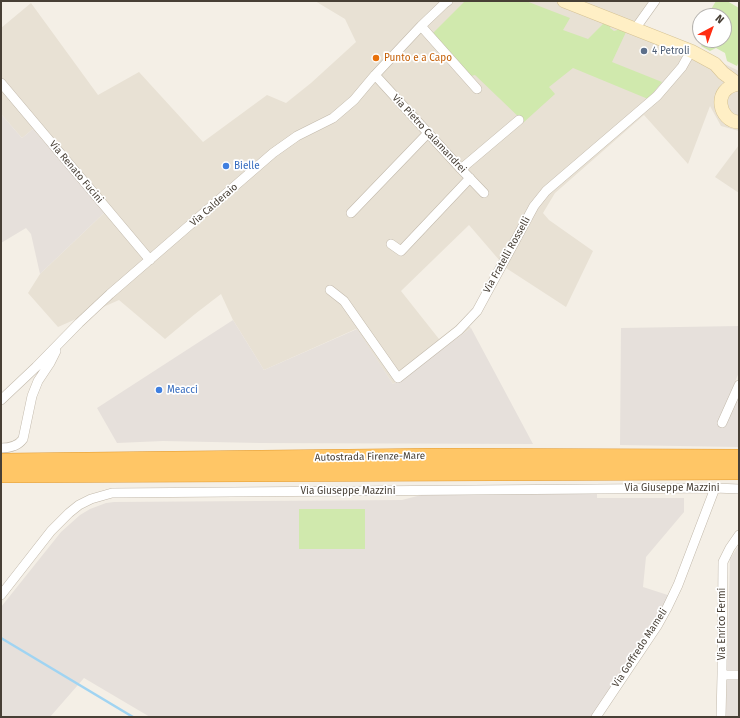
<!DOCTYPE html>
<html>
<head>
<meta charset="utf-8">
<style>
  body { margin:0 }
  #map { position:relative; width:740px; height:718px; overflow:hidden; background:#f4efe6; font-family:"Fira Sans",sans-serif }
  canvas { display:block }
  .frame { position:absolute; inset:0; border:2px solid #473f35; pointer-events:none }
  .north { position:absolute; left:692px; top:8px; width:40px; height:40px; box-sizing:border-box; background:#fff; border:1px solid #b5b2ae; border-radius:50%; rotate:41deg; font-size:11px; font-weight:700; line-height:16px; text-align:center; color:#473f35 }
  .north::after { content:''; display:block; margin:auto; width:14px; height:18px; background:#ff2d12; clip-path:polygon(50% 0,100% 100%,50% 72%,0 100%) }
</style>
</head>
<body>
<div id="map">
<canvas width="740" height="718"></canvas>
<div class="frame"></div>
<div class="north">N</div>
</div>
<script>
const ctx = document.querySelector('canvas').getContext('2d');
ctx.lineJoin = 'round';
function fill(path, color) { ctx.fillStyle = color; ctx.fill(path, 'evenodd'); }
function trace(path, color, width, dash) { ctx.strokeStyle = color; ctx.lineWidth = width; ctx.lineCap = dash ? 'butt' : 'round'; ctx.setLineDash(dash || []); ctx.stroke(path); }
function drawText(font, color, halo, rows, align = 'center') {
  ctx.font = font + ' "Fira Sans",sans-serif'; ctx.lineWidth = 3.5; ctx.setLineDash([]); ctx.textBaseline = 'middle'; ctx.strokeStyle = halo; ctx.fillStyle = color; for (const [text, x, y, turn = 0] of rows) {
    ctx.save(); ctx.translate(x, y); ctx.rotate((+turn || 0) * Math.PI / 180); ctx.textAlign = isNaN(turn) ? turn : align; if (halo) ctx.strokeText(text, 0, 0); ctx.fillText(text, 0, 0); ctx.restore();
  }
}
fill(new Path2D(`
  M 315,1 L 658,1 L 642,24 L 739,71 L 739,131 L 721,126 L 710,106 L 688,164 L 644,115 L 555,193 L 543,213 L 549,220 L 593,251 L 566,307 L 506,268 L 469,225 L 401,291 L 439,339 L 462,321 L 471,328 L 393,384 L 356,329 L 264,370 L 233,320 L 221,294 L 195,314 L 165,339 L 119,300 L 58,327 L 28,293 L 40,274 L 105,212 L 33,129 L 22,138 L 1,114 L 1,28 L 31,3 L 98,95 L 139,72 L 203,142 L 267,95 L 286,103 L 311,83 L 356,42 L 345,19 Z
  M 739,145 L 739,193 L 715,177 Z`), '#e8e1d4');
fill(new Path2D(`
  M 1,114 L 22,138 L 33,129 L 105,212 L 40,274 L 31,234 L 26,228 L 1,243 Z
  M 233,320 L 264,370 L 357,329 L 393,384 L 471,328 L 533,444 L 260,443 L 163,441 L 117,443 L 97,408 Z
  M 739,326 L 739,372 L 730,395 L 739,401 L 739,447 L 620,445 L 621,328 Z
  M 597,492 L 597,498 L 684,498 L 684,512 L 646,557 L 643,587 L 677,598 L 658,632 L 600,717 L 150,717 L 84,678 L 50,717 L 1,717 L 1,607 L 61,532 L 80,515 L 90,509 L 106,503 L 114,502 L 402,500 L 425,494 Z
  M 739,545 L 739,717 L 726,717 L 730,559 Z`), '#e6e0db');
fill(new Path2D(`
  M 465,1 L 484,1 L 489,2 L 496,1 L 526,1 L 570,18 L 563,30 L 588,39 L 606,21 L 611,25 L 610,28 L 614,31 L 621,29 L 626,32 L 612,62 L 662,82 L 648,99 L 573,68 L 549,87 L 555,94 L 524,122 L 475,75 L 471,76 L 433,33 Z
  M 716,1 L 727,1 L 739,8 L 739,61 L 737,66 L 727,61 L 725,53 L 716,48 L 710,51 L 701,46 L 704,42 L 701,40 L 724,40 L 724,16 L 707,16 Z
  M 299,509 L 365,509 L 365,549 L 299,549 Z`), '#d0e9ad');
trace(new Path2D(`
  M 1,638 L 133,717`), '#a0d4f2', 2.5);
const street = new Path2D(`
  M 421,26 L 477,89
  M 635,29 L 655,1
  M 375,75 L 461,169 L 484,193
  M 1,83 L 150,260
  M 461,169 L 519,120
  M 351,213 L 428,133
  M 391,244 L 401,251 L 470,178
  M 330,290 L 344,301 L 398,378 L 459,330 L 477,311 L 534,206 L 546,191 L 657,96 L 682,67 L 691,51
  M 1,400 L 36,367 L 79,323 L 110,294 L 273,153 L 297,136 L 333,118 L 354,100 L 375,75 L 421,26 L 444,4 L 448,1
  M 722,423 L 739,385
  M 1,448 C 9,448 18,446 23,439 L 32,396 L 38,381 L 50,363 L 56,351
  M 1,595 L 51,531 L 69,513 L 79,505 L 91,499 L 112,493 L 715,488 L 739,489
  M 722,675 L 739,675
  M 596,717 L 657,626 L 667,608 L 678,585 L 715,488
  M 721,717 L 722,675 L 723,562 L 730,548 L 739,535`);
const secondary = new Path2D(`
  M 564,1 L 691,51 L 715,64 L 723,73 L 738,84
  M 739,84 C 711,88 719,122 739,122`);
const highway = new Path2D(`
  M 1,462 L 436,457 L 739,458
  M 1,474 L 739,471`);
trace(street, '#c2b9ab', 10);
trace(secondary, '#d5c294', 14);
trace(highway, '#e29b31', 18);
trace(street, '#fff', 9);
trace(secondary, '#ffefc5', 13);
trace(highway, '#ffc666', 17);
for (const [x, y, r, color] of [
  [644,51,4,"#5c6f8a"],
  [376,58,4,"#e8710a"],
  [226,166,4,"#3f7fe0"],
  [159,390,4,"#3f7fe0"]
]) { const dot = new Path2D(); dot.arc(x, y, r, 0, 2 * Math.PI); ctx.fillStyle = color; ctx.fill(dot); trace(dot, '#fff', 1.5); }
drawText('10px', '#4e5e75', '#fff', [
  ["4 Petroli",652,51]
], 'left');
drawText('10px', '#c56008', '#fff', [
  ["Punto e a Capo",384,58]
], 'left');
drawText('10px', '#473f35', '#fff', [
  ["Via Pietro Calamandrei",429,134,47],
  ["Via Renato Fucini",76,172,50],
  ["Via Calderaio",214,205,-41],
  ["Via Fratelli Rosselli",507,255,-61],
  ["Autostrada Firenze-Mare",370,457,-1],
  ["Via Giuseppe Mazzini",672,488],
  ["Via Giuseppe Mazzini",348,491],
  ["Via Enrico Fermi",722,624,-90],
  ["Via Goffredo Mameli",640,648,-57]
]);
drawText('10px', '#366cbe', '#fff', [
  ["Bielle",234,166],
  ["Meacci",167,390]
], 'left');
</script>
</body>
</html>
